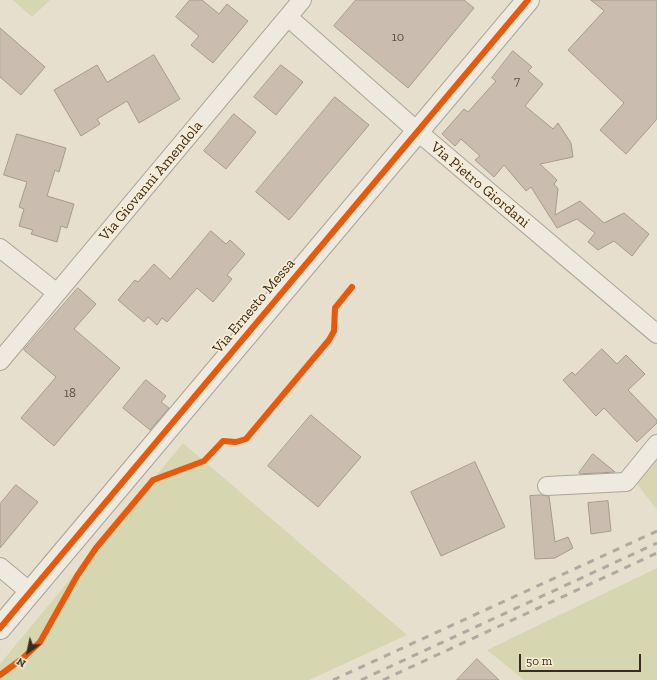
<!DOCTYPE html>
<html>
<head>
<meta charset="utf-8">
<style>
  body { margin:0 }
  #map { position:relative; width:657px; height:680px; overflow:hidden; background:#e6dfce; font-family:"Zilla Slab",serif }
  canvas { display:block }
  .north { position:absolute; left:8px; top:632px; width:40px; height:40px; -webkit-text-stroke:3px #f8edd4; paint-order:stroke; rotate:213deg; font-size:11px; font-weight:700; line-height:16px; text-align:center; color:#3c2c1e }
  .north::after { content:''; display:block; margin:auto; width:14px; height:18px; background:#3c2c1e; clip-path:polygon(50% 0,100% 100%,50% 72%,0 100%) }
  .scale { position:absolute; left:519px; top:654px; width:122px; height:18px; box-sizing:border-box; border:2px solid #3c2c1e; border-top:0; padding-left:5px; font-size:12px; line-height:14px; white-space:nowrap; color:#3c2c1e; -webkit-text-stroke:3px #f8edd4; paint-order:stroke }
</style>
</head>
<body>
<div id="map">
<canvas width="657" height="680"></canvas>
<div class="north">N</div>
<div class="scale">50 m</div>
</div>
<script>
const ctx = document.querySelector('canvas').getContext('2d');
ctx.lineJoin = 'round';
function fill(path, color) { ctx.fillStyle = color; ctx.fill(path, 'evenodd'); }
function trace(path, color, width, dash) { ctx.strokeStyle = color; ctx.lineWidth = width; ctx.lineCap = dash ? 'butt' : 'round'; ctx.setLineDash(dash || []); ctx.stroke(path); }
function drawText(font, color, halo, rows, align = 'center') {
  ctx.font = font + ' "Zilla Slab",serif'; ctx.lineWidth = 3.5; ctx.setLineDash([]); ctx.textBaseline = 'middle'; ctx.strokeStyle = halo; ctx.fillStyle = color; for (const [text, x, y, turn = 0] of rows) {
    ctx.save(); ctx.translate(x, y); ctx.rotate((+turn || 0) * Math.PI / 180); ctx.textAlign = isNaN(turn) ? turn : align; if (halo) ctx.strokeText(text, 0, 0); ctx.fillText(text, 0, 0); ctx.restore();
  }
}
fill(new Path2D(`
  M 13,0 L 50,0 L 32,17 Z
  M 183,443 L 407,635 L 309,680 L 0,680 L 0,664 Z
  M 657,454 L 657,510 L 634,480 Z
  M 657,568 L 657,680 L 524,680 L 487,650 Z`), '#d6d7b0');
const building = new Path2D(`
  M 190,0 L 202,0 L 219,14 L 227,4 L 248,21 L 213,63 L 191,45 L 199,36 L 176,17 Z
  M 356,0 L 464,0 L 474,8 L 408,88 L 334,26 Z
  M 591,0 L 657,0 L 657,119 L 626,154 L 600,130 L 624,103 L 568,50 L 604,11 Z
  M 0,28 L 45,67 L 21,95 L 0,77 Z
  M 513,51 L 532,67 L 528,71 L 543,84 L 525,106 L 553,129 L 558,123 L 571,143 L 573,157 L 540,164 L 557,180 L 554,184 L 558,189 L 555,215 L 580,201 L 604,223 L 624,213 L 649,234 L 632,256 L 614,241 L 598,250 L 588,242 L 595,233 L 577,219 L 557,228 L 531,187 L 526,191 L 504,165 L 494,177 L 475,160 L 480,156 L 461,139 L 455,146 L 442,134 L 464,109 L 468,112 L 496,81 L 492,78 Z
  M 154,55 L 180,99 L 139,123 L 127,101 L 97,119 L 100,124 L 81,136 L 54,90 L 97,65 L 107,82 Z
  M 281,65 L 303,82 L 276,115 L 254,97 Z
  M 335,97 L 369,125 L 289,220 L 256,192 Z
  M 234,114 L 256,132 L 226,169 L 204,151 Z
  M 17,134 L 66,148 L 59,172 L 55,170 L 47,196 L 74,204 L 67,228 L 61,226 L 57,242 L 31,234 L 33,230 L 19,226 L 24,209 L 19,207 L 27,182 L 4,175 Z
  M 211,231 L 226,244 L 230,240 L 245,254 L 227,275 L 232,279 L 213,302 L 197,288 L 167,322 L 162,318 L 157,325 L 148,317 L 144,322 L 118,300 L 135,280 L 138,282 L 154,264 L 170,279 Z
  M 78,288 L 96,304 L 74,329 L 120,368 L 54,446 L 21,418 L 56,377 L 24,350 Z
  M 602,349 L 617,364 L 626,355 L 645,374 L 628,390 L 657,420 L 657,423 L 637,442 L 604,408 L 596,416 L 563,380 L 572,372 L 575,375 Z
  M 146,380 L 166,396 L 161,402 L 169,408 L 150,430 L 123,408 Z
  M 311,415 L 361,457 L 318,507 L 268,466 Z
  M 593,454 L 615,472 L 580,474 L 579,473 Z
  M 475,462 L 505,527 L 441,556 L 411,492 Z
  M 16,485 L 38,502 L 0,548 L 0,504 Z
  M 541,495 L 549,496 L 555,542 L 568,537 L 573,548 L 555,558 L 535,559 L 530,496 Z
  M 608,501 L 611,531 L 591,534 L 588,503 Z
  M 477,659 L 499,680 L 457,680 Z`);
fill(building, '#cabdaf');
trace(building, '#a79a8d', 1);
const minor = new Path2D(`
  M 288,17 L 417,131 L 657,334
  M 0,248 L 57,293
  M 0,361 L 302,0
  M 547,486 L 626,482 L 657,444
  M 0,567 L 30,592`);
const tertiary = new Path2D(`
  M 0,628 L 528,0`);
trace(minor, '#aca497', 20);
trace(tertiary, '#aca497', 24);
trace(minor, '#eeeae0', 18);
trace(tertiary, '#eeeae0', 22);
trace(new Path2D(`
  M 333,680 L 657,531
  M 361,680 L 657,543
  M 383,680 L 657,553`), '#aea9a1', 3, [7, 7]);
trace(new Path2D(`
  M 0,628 L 528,0
  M 0,675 L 23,658 L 40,642 L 77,576 L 96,548 L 153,480 L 204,461 L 223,441 L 236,442 L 246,439 L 329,340 L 334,331 L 335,308 L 352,287`), '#e8590c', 6);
drawText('13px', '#605042', null, [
  ["10",398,37],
  ["7",517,81],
  ["18",70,393]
]);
drawText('15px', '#3c2c1e', '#f8edd4', [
  ["Via Giovanni Amendola",151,181,-50],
  ["Via Pietro Giordani",480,185,40],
  ["Via Ernesto Messa",254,306,-50]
]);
</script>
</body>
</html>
